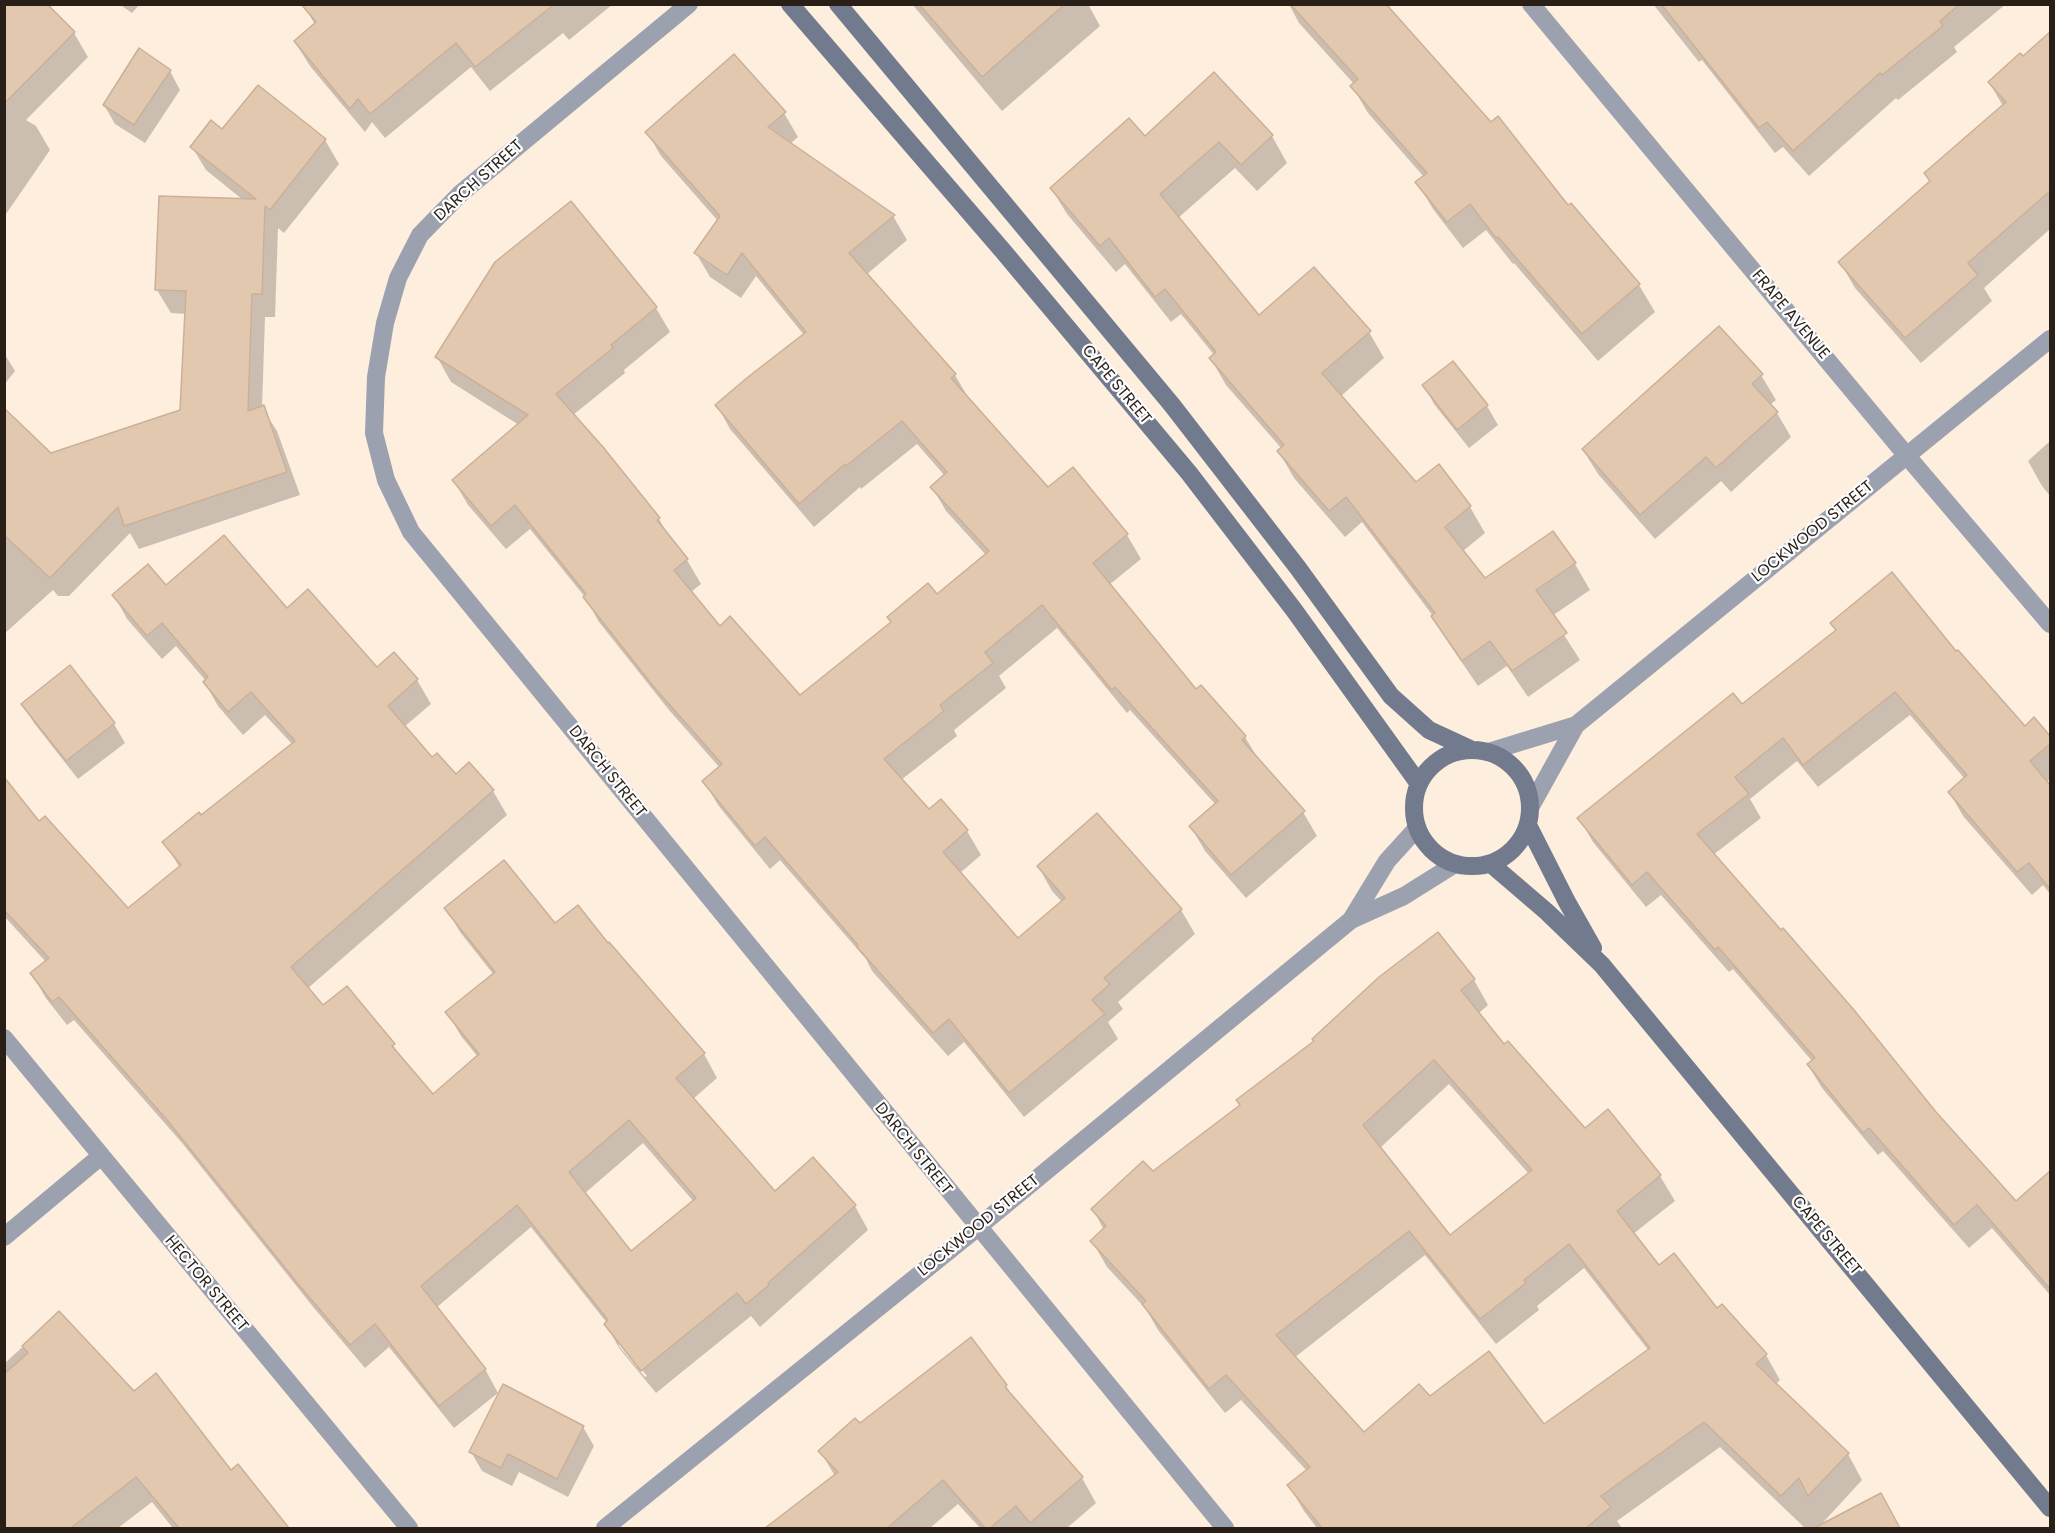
<!DOCTYPE html>
<html>
<head>
<meta charset="utf-8">
<style>
  body { margin:0 }
  #map { position:relative; width:2055px; height:1533px; overflow:hidden; background:#feeede; font-family:Poppins,sans-serif }
  canvas { display:block }
  .frame { position:absolute; inset:0; border:6px solid #291f16; pointer-events:none }
</style>
</head>
<body>
<div id="map">
<canvas width="2055" height="1533"></canvas>
<div class="frame"></div>
</div>
<script>
const ctx = document.querySelector('canvas').getContext('2d');
ctx.lineJoin = 'round';
function fill(path, color) { ctx.fillStyle = color; ctx.fill(path, 'evenodd'); }
function trace(path, color, width, dash) { ctx.strokeStyle = color; ctx.lineWidth = width; ctx.lineCap = dash ? 'butt' : 'round'; ctx.setLineDash(dash || []); ctx.stroke(path); }
function drawText(font, color, halo, rows, align = 'center') {
  ctx.font = font + ' Poppins,sans-serif'; ctx.lineWidth = 4.5; ctx.setLineDash([]); ctx.textBaseline = 'middle'; ctx.strokeStyle = halo; ctx.fillStyle = color; for (const [text, x, y, turn = 0] of rows) {
    ctx.save(); ctx.translate(x, y); ctx.rotate((+turn || 0) * Math.PI / 180); ctx.textAlign = isNaN(turn) ? turn : align; if (halo) ctx.strokeText(text, 0, 0); ctx.fillText(text, 0, 0); ctx.restore();
  }
}
fill(new Path2D(`
  M 45,4 L 74,33 L 88,57 L 26,120 L 36,126 L 50,150 L 4,217 L 4,72 Z
  M 119,4 L 140,4 L 132,13 Z
  M 310,4 L 613,4 L 569,40 L 563,33 L 490,91 L 471,67 L 385,138 L 372,122 L 365,132 L 310,66 L 295,42 L 315,25 L 306,8 Z
  M 912,4 L 1088,4 L 1100,26 L 1002,111 Z
  M 1289,4 L 1384,4 L 1568,207 L 1571,205 L 1639,285 L 1655,312 L 1598,361 L 1514,263 L 1513,264 L 1486,230 L 1463,248 L 1433,209 L 1417,182 L 1424,177 L 1368,113 L 1352,86 L 1354,84 L 1299,23 Z
  M 1653,4 L 2006,4 L 1954,47 L 1957,52 L 1898,100 L 1896,98 L 1809,176 L 1783,147 L 1775,153 L 1702,60 L 1699,62 Z
  M 2050,34 L 2050,229 L 1984,288 L 1992,301 L 1921,363 L 1855,288 L 1840,262 L 1931,182 L 1926,174 L 2003,106 L 1989,82 L 2023,58 Z
  M 170,71 L 180,90 L 145,143 L 115,124 L 104,105 Z
  M 1214,74 L 1272,136 L 1287,163 L 1257,191 L 1235,168 L 1178,218 L 1258,317 L 1369,332 L 1384,358 L 1340,397 L 1416,484 L 1438,466 L 1470,507 L 1485,533 L 1463,551 L 1485,580 L 1575,564 L 1590,590 L 1552,616 L 1580,660 L 1528,697 L 1507,666 L 1478,686 L 1448,642 L 1433,616 L 1362,522 L 1345,537 L 1294,478 L 1279,452 L 1282,449 L 1226,385 L 1211,359 L 1215,356 L 1181,314 L 1171,322 L 1125,264 L 1116,272 L 1067,214 L 1051,188 L 1145,138 Z
  M 784,113 L 798,137 L 790,144 L 893,216 L 907,240 L 866,275 L 955,375 L 969,399 L 1048,489 L 1073,469 L 1127,535 L 1141,559 L 1109,585 L 1196,691 L 1200,687 L 1245,737 L 1260,762 L 1303,812 L 1317,836 L 1246,898 L 1205,851 L 1191,827 L 1216,805 L 1130,710 L 1127,713 L 1057,628 L 999,676 L 1006,688 L 954,730 L 957,736 L 901,780 L 928,812 L 941,801 L 967,831 L 981,855 L 960,873 L 1018,941 L 1062,902 L 1052,891 L 1038,866 L 1181,910 L 1195,934 L 1118,1002 L 1123,1009 L 1108,1022 L 1118,1039 L 1024,1117 L 964,1042 L 948,1056 L 872,971 L 866,959 L 780,860 L 770,869 L 718,805 L 704,781 L 720,768 L 669,710 L 599,622 L 585,597 L 530,529 L 506,549 L 468,505 L 454,481 L 519,425 L 451,382 L 437,357 L 571,204 L 656,308 L 670,332 L 624,370 L 625,373 L 573,415 L 659,519 L 672,542 L 687,560 L 701,584 L 691,592 L 720,628 L 800,697 L 937,596 L 986,555 L 946,511 L 932,487 L 945,476 L 917,444 L 861,489 L 860,487 L 814,527 L 730,429 L 717,405 L 804,335 L 756,276 L 741,298 L 710,277 L 696,253 L 718,221 L 661,156 L 647,132 Z
  M 223,131 L 325,140 L 339,164 L 284,233 L 278,228 L 275,317 L 265,317 L 262,408 L 277,431 L 300,495 L 139,549 L 130,533 L 69,596 L 58,596 L 53,590 L 4,634 L 4,410 L 51,455 L 182,411 L 186,314 L 171,313 L 157,290 L 243,200 L 206,170 L 192,147 Z
  M 4,353 L 15,371 L 4,385 Z
  M 1453,363 L 1487,406 L 1498,425 L 1469,448 L 1434,404 L 1424,385 Z
  M 1761,375 L 1776,400 L 1770,405 L 1777,413 L 1791,437 L 1731,492 L 1721,481 L 1655,539 L 1598,474 L 1583,450 Z
  M 2050,441 L 2050,496 L 2042,486 L 2028,461 Z
  M 166,587 L 286,610 L 377,669 L 394,654 L 417,680 L 431,704 L 404,727 L 432,759 L 455,776 L 469,764 L 493,791 L 507,815 L 307,989 L 322,1008 L 393,1045 L 401,1058 L 433,1096 L 478,1057 L 461,1036 L 447,1012 L 494,975 L 460,932 L 446,908 L 555,925 L 704,1054 L 717,1078 L 693,1099 L 775,1194 L 813,1159 L 855,1206 L 868,1230 L 760,1327 L 751,1316 L 656,1393 L 619,1348 L 606,1324 L 607,1323 L 531,1227 L 436,1308 L 485,1369 L 498,1393 L 454,1428 L 389,1347 L 365,1368 L 314,1308 L 183,1144 L 74,1020 L 67,1025 L 45,997 L 32,973 L 46,962 L 4,916 L 4,779 L 39,824 L 128,910 L 180,868 L 164,842 L 200,817 L 293,745 L 265,715 L 243,735 L 218,706 L 205,683 L 206,681 L 176,646 L 162,659 L 127,619 L 114,595 ZM 643,1143 L 694,1202 L 630,1253 L 584,1194 ZM 618,1345 L 622,1345 L 647,1376 L 645,1377 Z
  M 1956,653 L 2025,728 L 2034,720 L 2050,738 L 2050,779 L 2046,782 L 2050,788 L 2050,894 L 2043,885 L 2032,895 L 1963,816 L 1950,793 L 1965,779 L 1910,715 L 1818,787 L 1797,761 L 1750,799 L 1761,818 L 1713,855 L 1935,1113 L 2016,1203 L 2050,1173 L 2050,1295 L 1992,1228 L 1969,1248 L 1883,1151 L 1878,1155 L 1822,1088 L 1808,1065 L 1812,1061 L 1733,969 L 1729,972 L 1661,895 L 1646,907 L 1593,842 L 1579,818 L 1742,706 Z
  M 23,704 L 114,724 L 125,743 L 78,779 L 34,723 Z
  M 1474,980 L 1488,1005 L 1478,1014 L 1504,1046 L 1585,1130 L 1660,1176 L 1675,1201 L 1633,1234 L 1659,1267 L 1717,1310 L 1766,1355 L 1780,1380 L 1775,1385 L 1848,1454 L 1862,1480 L 1818,1528 L 1881,1495 L 1899,1528 L 1805,1528 L 1720,1447 L 1617,1521 L 1622,1528 L 1317,1528 L 1304,1511 L 1289,1486 L 1307,1471 L 1241,1400 L 1225,1413 L 1158,1330 L 1146,1309 L 1107,1267 L 1092,1241 L 1104,1230 L 1093,1209 ZM 1449,1084 L 1529,1174 L 1450,1237 L 1380,1148 ZM 1425,1255 L 1496,1344 L 1539,1310 L 1537,1306 L 1584,1268 L 1649,1351 L 1544,1426 L 1430,1398 L 1364,1434 L 1294,1358 Z
  M 59,1313 L 133,1393 L 231,1472 L 238,1466 L 287,1528 L 170,1528 L 172,1527 L 152,1502 L 118,1528 L 4,1528 L 4,1364 Z
  M 1006,1386 L 1016,1402 L 1082,1478 L 1096,1503 L 1067,1528 L 980,1528 L 958,1504 L 930,1528 L 768,1528 L 835,1476 L 820,1451 L 860,1425 Z
  M 583,1427 L 594,1446 L 568,1497 L 519,1472 L 512,1486 L 482,1471 L 471,1452 Z`), '#0003');
const building = new Path2D(`
  M 4,4 L 47,4 L 75,32 L 4,104 Z
  M 301,4 L 555,4 L 475,67 L 456,43 L 370,114 L 358,99 L 350,109 L 294,41 L 316,22 Z
  M 919,4 L 1065,4 L 982,77 Z
  M 1290,4 L 1386,4 L 1491,122 L 1498,116 L 1568,205 L 1571,203 L 1640,284 L 1582,334 L 1498,237 L 1496,238 L 1470,204 L 1447,222 L 1415,182 L 1427,173 L 1350,86 L 1358,79 Z
  M 1661,4 L 1960,4 L 1940,21 L 1943,26 L 1882,75 L 1880,73 L 1793,151 L 1767,122 L 1759,128 Z
  M 2050,32 L 2050,191 L 1968,263 L 1978,275 L 1905,338 L 1838,262 L 1930,181 L 1924,173 L 2006,102 L 1988,82 L 2020,53 L 2023,56 Z
  M 139,48 L 171,70 L 134,125 L 103,105 Z
  M 734,54 L 786,112 L 768,127 L 895,215 L 849,253 L 956,374 L 951,378 L 1048,487 L 1073,467 L 1128,534 L 1093,563 L 1196,689 L 1201,685 L 1246,736 L 1242,740 L 1305,811 L 1231,875 L 1189,826 L 1218,801 L 1115,687 L 1112,690 L 1042,605 L 985,652 L 993,663 L 940,705 L 944,711 L 884,759 L 929,809 L 941,799 L 968,830 L 943,852 L 1018,938 L 1065,898 L 1037,866 L 1097,813 L 1182,909 L 1104,978 L 1110,984 L 1092,1000 L 1105,1014 L 1009,1093 L 949,1019 L 933,1033 L 857,947 L 858,945 L 765,837 L 755,846 L 702,781 L 722,764 L 653,686 L 583,597 L 586,594 L 515,505 L 491,526 L 452,480 L 528,415 L 435,357 L 495,262 L 571,201 L 657,307 L 611,345 L 613,348 L 556,394 L 603,447 L 660,518 L 657,520 L 688,559 L 674,570 L 720,626 L 730,616 L 800,695 L 891,622 L 887,617 L 928,583 L 937,594 L 989,551 L 930,487 L 947,472 L 902,421 L 846,466 L 845,464 L 799,504 L 715,405 L 748,377 L 806,332 L 742,253 L 727,275 L 694,253 L 720,216 L 645,132 Z
  M 1214,72 L 1273,135 L 1241,165 L 1219,142 L 1160,194 L 1259,315 L 1314,267 L 1371,331 L 1322,373 L 1416,482 L 1439,464 L 1471,506 L 1445,527 L 1485,578 L 1553,531 L 1576,563 L 1536,590 L 1567,633 L 1512,671 L 1490,641 L 1462,661 L 1431,616 L 1435,613 L 1346,497 L 1329,511 L 1277,451 L 1284,445 L 1209,358 L 1216,352 L 1165,289 L 1155,297 L 1109,238 L 1100,246 L 1050,188 L 1129,118 L 1145,136 Z
  M 258,85 L 326,139 L 270,210 L 265,206 L 262,294 L 252,294 L 248,411 L 264,405 L 287,472 L 124,526 L 118,507 L 50,578 L 4,535 L 4,408 L 51,453 L 180,410 L 186,291 L 155,290 L 159,196 L 256,199 L 190,147 L 211,120 L 222,129 Z
  M 1719,326 L 1763,374 L 1752,384 L 1778,412 L 1716,468 L 1706,457 L 1640,515 L 1582,449 Z
  M 1453,361 L 1488,405 L 1457,430 L 1422,385 Z
  M 224,535 L 287,608 L 308,589 L 377,667 L 394,652 L 418,679 L 388,706 L 432,757 L 437,753 L 456,774 L 469,762 L 494,790 L 291,967 L 323,1005 L 347,986 L 395,1044 L 392,1046 L 433,1094 L 479,1054 L 445,1012 L 495,972 L 444,908 L 504,860 L 555,923 L 578,905 L 608,943 L 609,942 L 705,1053 L 676,1078 L 775,1191 L 813,1157 L 856,1205 L 768,1283 L 769,1285 L 746,1304 L 737,1293 L 641,1371 L 604,1324 L 608,1320 L 517,1205 L 421,1286 L 486,1369 L 439,1406 L 375,1324 L 350,1345 L 298,1284 L 167,1120 L 59,997 L 52,1002 L 30,973 L 49,958 L 4,910 L 4,777 L 39,821 L 45,816 L 128,908 L 181,865 L 162,842 L 199,812 L 201,815 L 295,741 L 251,692 L 228,712 L 203,682 L 208,677 L 162,623 L 147,636 L 112,595 L 148,564 L 166,585 ZM 629,1120 L 696,1198 L 631,1251 L 569,1172 Z
  M 1892,572 L 1956,651 L 1958,650 L 2025,726 L 2034,717 L 2050,736 L 2050,744 L 2030,761 L 2050,785 L 2050,889 L 2029,863 L 2017,872 L 1948,792 L 1967,775 L 1895,692 L 1803,765 L 1783,738 L 1735,777 L 1749,794 L 1697,834 L 1781,930 L 1783,928 L 1854,1010 L 1936,1112 L 2016,1201 L 2050,1171 L 2050,1289 L 1977,1205 L 1954,1225 L 1869,1128 L 1863,1133 L 1807,1064 L 1815,1058 L 1718,947 L 1715,950 L 1647,872 L 1632,885 L 1577,818 L 1733,693 L 1742,704 L 1836,630 L 1830,623 Z
  M 70,665 L 115,723 L 66,761 L 21,704 Z
  M 1438,932 L 1475,979 L 1461,990 L 1504,1044 L 1508,1041 L 1585,1128 L 1608,1109 L 1661,1175 L 1617,1211 L 1659,1265 L 1674,1253 L 1717,1308 L 1722,1304 L 1767,1354 L 1756,1364 L 1849,1453 L 1808,1496 L 1799,1478 L 1781,1496 L 1704,1422 L 1601,1496 L 1611,1507 L 1586,1528 L 1322,1528 L 1287,1485 L 1310,1467 L 1226,1375 L 1209,1389 L 1142,1304 L 1146,1301 L 1090,1241 L 1106,1226 L 1091,1209 L 1143,1161 L 1153,1171 L 1240,1105 L 1236,1100 L 1314,1041 L 1312,1039 L 1379,977 ZM 1434,1060 L 1532,1170 L 1450,1235 L 1363,1125 ZM 1409,1231 L 1480,1319 L 1526,1283 L 1524,1280 L 1569,1244 L 1650,1348 L 1544,1424 L 1489,1351 L 1430,1396 L 1419,1384 L 1364,1432 L 1276,1335 Z
  M 59,1311 L 134,1391 L 156,1373 L 231,1470 L 238,1464 L 289,1528 L 179,1528 L 136,1477 L 71,1528 L 4,1528 L 4,1374 L 28,1353 L 22,1346 Z
  M 971,1337 L 1007,1385 L 1005,1387 L 1083,1477 L 1030,1523 L 1016,1506 L 990,1528 L 985,1528 L 943,1480 L 887,1528 L 765,1528 L 838,1472 L 818,1451 L 855,1418 L 860,1423 Z
  M 503,1384 L 584,1426 L 557,1479 L 508,1454 L 501,1468 L 469,1452 Z
  M 1881,1493 L 1900,1528 L 1814,1528 Z`);
fill(building, '#e2c8af');
trace(building, '#cab098', 1.5);
trace(new Path2D(`
  M 689,4 L 460,194 L 420,235 L 398,278 L 385,323 L 376,377 L 374,433 L 386,480 L 411,532 L 1225,1528
  M 1531,4 L 1907,456 L 2050,624
  M 1488,752 L 1576,725
  M 1531,806 L 1576,725 L 2050,339
  M 1351,920 L 1387,861 L 1417,828
  M 4,1038 L 409,1528
  M 4,1237 L 101,1156
  M 605,1528 L 977,1228 L 1351,920 L 1404,896 L 1455,864`), '#9ba1ae', 18);
trace(new Path2D(`
  M 790,4 L 1003,251 L 1189,473 L 1294,610 L 1419,784
  M 838,4 L 1172,405 L 1298,568 L 1391,696 L 1429,730 L 1470,749
  M1414 808a58 58 0 1 1 116 0a58 58 0 1 1-116 0Z
  M 1528,825 L 1567,902 L 1593,948
  M 1491,864 L 1547,912 L 1602,965 L 2050,1508`), '#727b8d', 18);
drawText('16px', '#291f16', '#fefefe', [
  ["DARCH STREET",479,181,-42],
  ["FRAPE AVENUE",1790,315,50],
  ["CAPE STREET",1116,385,50],
  ["LOCKWOOD STREET",1813,532,-39],
  ["DARCH STREET",607,772,51],
  ["DARCH STREET",913,1149,51],
  ["LOCKWOOD STREET",979,1226,-39],
  ["CAPE STREET",1826,1236,50],
  ["HECTOR STREET",206,1284,50]
]);
</script>
</body>
</html>
